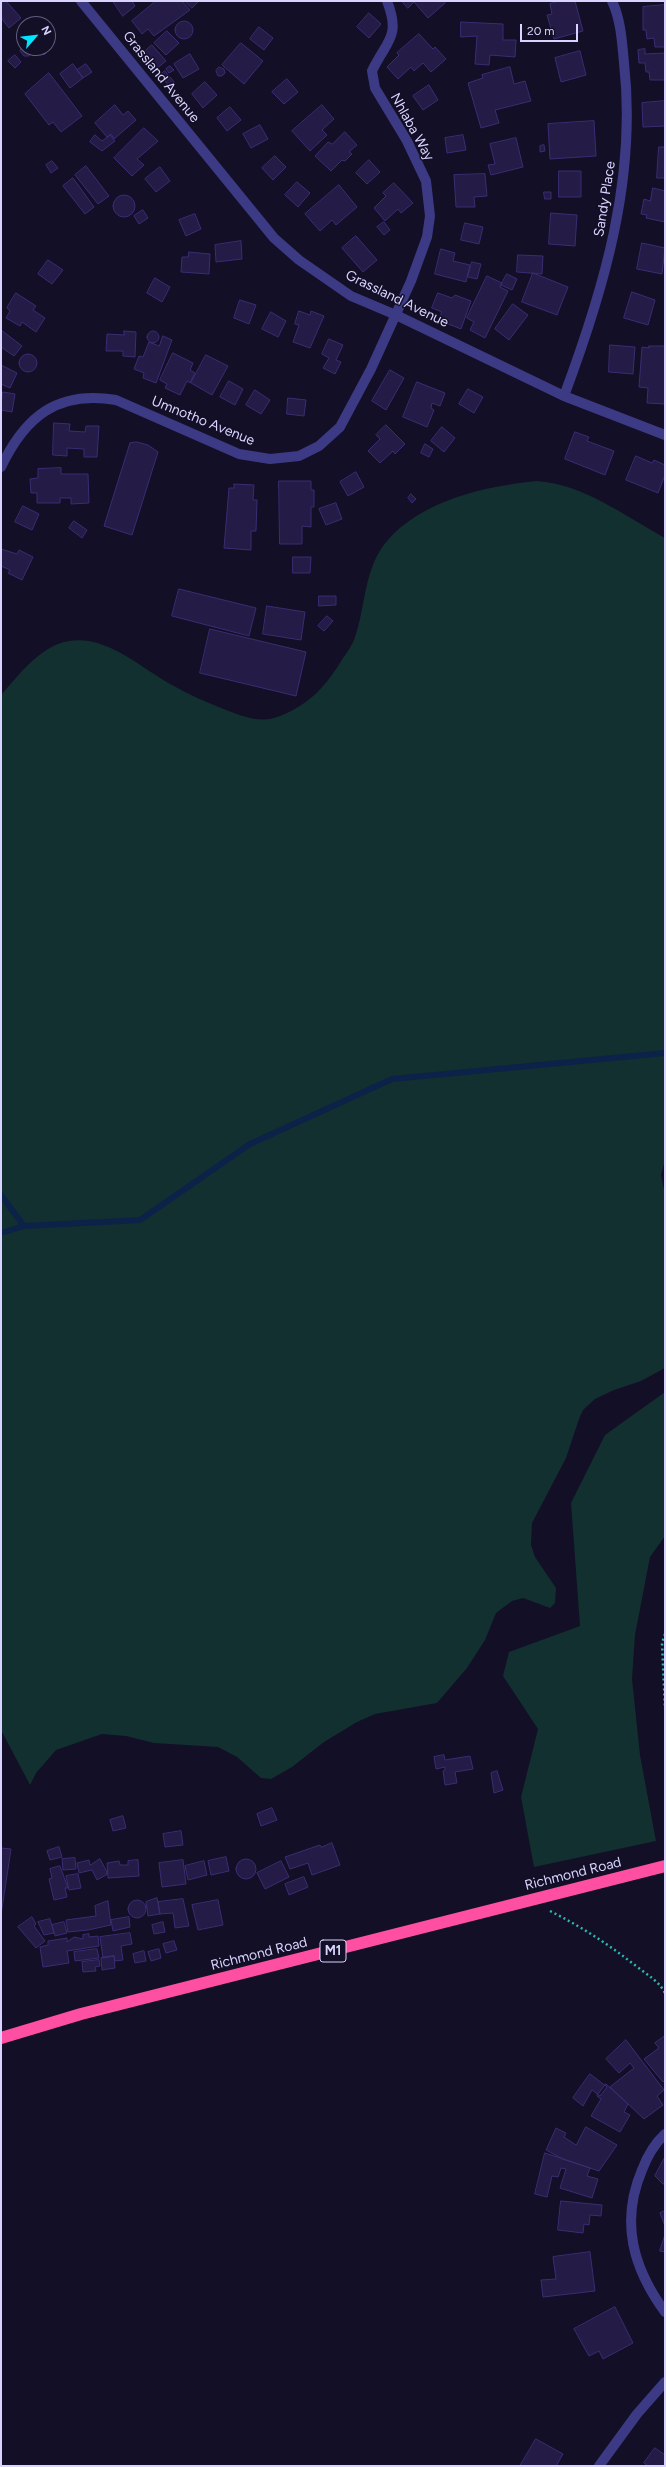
<!DOCTYPE html>
<html>
<head>
<meta charset="utf-8">
<style>
  body { margin:0 }
  #map { position:relative; width:666px; height:2467px; overflow:hidden; background:#130f26; font-family:Figtree,sans-serif }
  canvas { display:block }
  .frame { position:absolute; inset:0; border:2px solid #d9d4ff; pointer-events:none }
  .north { position:absolute; left:16px; top:16px; width:40px; height:40px; box-sizing:border-box; background:#130f26; border:1px solid #625e7d; border-radius:50%; rotate:62deg; font-size:11px; font-weight:700; line-height:16px; text-align:center; color:#d9d4ff }
  .north::after { content:''; display:block; margin:auto; width:14px; height:18px; background:#00e5ff; clip-path:polygon(50% 0,100% 100%,50% 72%,0 100%) }
  .scale { position:absolute; left:520px; top:24px; width:58px; height:18px; box-sizing:border-box; border:2px solid #d9d4ff; border-top:0; padding-left:5px; font-size:12px; line-height:14px; white-space:nowrap; color:#d9d4ff; -webkit-text-stroke:3px #130f26; paint-order:stroke }
</style>
</head>
<body>
<div id="map">
<canvas width="666" height="2467"></canvas>
<div class="frame"></div>
<div class="north">N</div>
<div class="scale">20 m</div>
</div>
<script>
const ctx = document.querySelector('canvas').getContext('2d');
ctx.lineJoin = 'round';
function fill(path, color) { ctx.fillStyle = color; ctx.fill(path, 'evenodd'); }
function trace(path, color, width, dash) { ctx.strokeStyle = color; ctx.lineWidth = width; ctx.lineCap = dash ? 'butt' : 'round'; ctx.setLineDash(dash || []); ctx.stroke(path); }
function drawText(font, color, halo, rows, align = 'center') {
  ctx.font = font + ' Figtree,sans-serif'; ctx.lineWidth = 3; ctx.setLineDash([]); ctx.textBaseline = 'middle'; ctx.strokeStyle = halo; ctx.fillStyle = color; for (const [text, x, y, turn = 0] of rows) {
    ctx.save(); ctx.translate(x, y); ctx.rotate((+turn || 0) * Math.PI / 180); ctx.textAlign = isNaN(turn) ? turn : align; if (halo) ctx.strokeText(text, 0, 0); ctx.fillText(text, 0, 0); ctx.restore();
  }
}
fill(new Path2D(`
  M 537,481 C 583,484 625,516 665,538 L 665,1160 L 661,1175 L 665,1194 L 665,1368 L 641,1381 L 614,1390 L 595,1399 L 583,1410 L 579,1419 L 566,1458 L 532,1523 L 531,1545 L 535,1557 L 556,1588 L 555,1603 L 550,1608 L 523,1598 L 512,1601 L 496,1613 L 485,1640 L 467,1668 L 437,1703 L 375,1714 L 357,1722 L 324,1742 L 292,1767 L 271,1779 L 261,1778 L 237,1757 L 218,1747 L 154,1743 L 126,1736 L 102,1734 L 56,1750 L 36,1773 L 30,1785 L 1,1730 L 1,695 C 18,676 34,654 58,644 C 100,628 139,667 172,685 C 190,695 208,703 226,710 C 245,717 261,724 280,716 C 310,704 327,685 343,658 C 347,653 351,646 354,640 C 366,608 363,569 387,541 C 422,500 486,486 537,481 Z
  M 665,1392 L 665,1536 L 650,1557 L 635,1635 L 632,1679 L 640,1755 L 656,1841 L 534,1867 L 521,1797 L 538,1729 L 503,1676 L 509,1652 L 580,1626 L 571,1503 L 605,1435 Z`), '#12302f');
trace(new Path2D(`
  M 1,1195 L 24,1226
  M 1,1233 L 24,1226 L 140,1220 L 250,1144 L 392,1079 L 665,1053`), '#0c2248', 6);
const building = new Path2D(`
  M 1,1 L 6,1 L 21,18 L 9,28 L 2,19 Z
  M 113,1 L 132,1 L 135,6 L 123,16 Z
  M 156,1 L 182,1 L 190,10 L 154,36 L 148,29 L 142,34 L 132,21 Z
  M 185,1 L 199,1 L 192,8 Z
  M 402,1 L 444,1 L 445,3 L 428,18 L 414,2 L 408,8 Z
  M 560,1 L 575,1 L 583,31 L 554,39 L 547,15 L 552,14 L 550,4 Z
  M 665,5 L 665,47 L 655,47 L 654,38 L 647,39 L 646,30 L 643,30 L 643,7 Z
  M 369,13 L 381,24 L 369,38 L 357,27 Z
  M175 30a9 9 0 1 1 18 0a9 9 0 1 1-18 0Z
  M 461,22 L 503,24 L 503,40 L 516,40 L 515,57 L 490,55 L 489,65 L 475,64 L 477,36 L 461,37 Z
  M 259,27 L 273,38 L 264,50 L 250,39 Z
  M 167,31 L 179,43 L 166,55 L 154,43 Z
  M 419,34 L 433,49 L 435,47 L 446,59 L 431,72 L 423,63 L 414,71 L 411,67 L 398,79 L 387,67 L 399,55 L 397,53 Z
  M 48,36 L 55,42 L 44,55 L 37,48 L 48,48 Z
  M 241,43 L 263,61 L 244,84 L 222,65 Z
  M 24,44 L 24,48 L 33,48 L 29,56 L 24,56 L 20,51 Z
  M 152,45 L 166,61 L 156,69 L 143,53 Z
  M 645,49 L 645,54 L 665,53 L 665,80 L 650,80 L 649,72 L 646,72 L 645,63 L 639,63 L 638,50 Z
  M 580,51 L 586,75 L 561,82 L 555,58 Z
  M 190,54 L 199,69 L 183,78 L 174,64 Z
  M 15,55 L 21,62 L 15,68 L 8,61 Z
  M 73,64 L 83,78 L 70,88 L 60,74 Z
  M 86,64 L 92,72 L 83,78 L 77,70 Z
  M 170,66 L 174,70 L 169,73 L 166,69 Z
  M 219,67 L 224,69 L 225,73 L 222,76 L 218,76 L 216,71 Z
  M 510,67 L 514,84 L 525,81 L 531,101 L 495,110 L 499,123 L 481,128 L 468,83 L 483,78 L 482,75 Z
  M 165,71 L 175,83 L 170,87 L 160,75 Z
  M 49,73 L 82,116 L 61,132 L 53,122 L 49,125 L 25,94 Z
  M 287,79 L 298,92 L 284,104 L 272,92 Z
  M 205,82 L 217,95 L 203,108 L 192,94 Z
  M 429,85 L 438,100 L 423,110 L 413,96 Z
  M 665,101 L 665,126 L 643,127 L 642,103 Z
  M 115,105 L 123,115 L 128,111 L 136,120 L 114,139 L 111,134 L 107,137 L 95,123 Z
  M 322,105 L 334,119 L 322,130 L 327,135 L 310,151 L 292,131 Z
  M 230,107 L 241,120 L 227,131 L 217,118 Z
  M 594,121 L 596,156 L 550,159 L 548,124 Z
  M 260,125 L 268,139 L 251,148 L 243,134 Z
  M 144,128 L 158,141 L 137,159 L 144,165 L 132,176 L 114,158 Z
  M 345,132 L 357,145 L 349,152 L 352,154 L 345,161 L 342,160 L 331,171 L 315,156 L 328,142 L 332,144 Z
  M 95,135 L 102,141 L 110,135 L 115,141 L 102,151 L 90,142 Z
  M 463,135 L 466,150 L 447,153 L 445,138 Z
  M 516,138 L 523,167 L 491,175 L 488,165 L 495,164 L 490,144 Z
  M 544,145 L 545,151 L 540,152 L 540,146 Z
  M 659,147 L 665,147 L 665,178 L 657,178 Z
  M 275,156 L 286,167 L 273,180 L 262,168 Z
  M 369,160 L 380,172 L 367,184 L 356,173 Z
  M 52,161 L 58,168 L 51,173 L 46,165 Z
  M 86,166 L 109,196 L 98,204 L 75,175 Z
  M 160,167 L 170,181 L 156,192 L 145,179 Z
  M 559,171 L 581,171 L 581,197 L 559,197 Z
  M 485,174 L 487,196 L 474,197 L 475,207 L 456,207 L 454,175 Z
  M 73,178 L 94,207 L 85,214 L 63,186 Z
  M 297,182 L 310,193 L 298,207 L 285,195 Z
  M 394,183 L 413,203 L 401,213 L 398,209 L 385,221 L 374,208 L 386,196 L 383,193 Z
  M 339,185 L 357,207 L 336,225 L 332,220 L 320,231 L 305,214 Z
  M 653,188 L 665,191 L 665,222 L 646,218 L 647,215 L 641,214 L 644,199 L 650,201 Z
  M 544,192 L 551,192 L 551,199 L 545,199 Z
  M113 206a11 11 0 1 1 22 0a11 11 0 1 1-22 0Z
  M 143,210 L 148,218 L 139,224 L 134,216 Z
  M 551,213 L 577,215 L 575,246 L 549,244 Z
  M 195,214 L 201,229 L 186,236 L 179,220 Z
  M 384,222 L 390,230 L 384,235 L 377,227 Z
  M 465,223 L 483,227 L 479,244 L 461,240 Z
  M 356,236 L 377,260 L 363,272 L 342,248 Z
  M 241,241 L 242,259 L 216,262 L 215,245 Z
  M 642,243 L 665,248 L 662,274 L 637,269 Z
  M 441,249 L 455,253 L 453,261 L 470,265 L 466,282 L 435,274 Z
  M 189,252 L 210,254 L 209,274 L 181,272 L 182,257 L 188,257 Z
  M 518,255 L 543,256 L 542,274 L 517,272 Z
  M 48,260 L 63,270 L 52,284 L 38,274 Z
  M 472,262 L 481,264 L 477,279 L 468,277 Z
  M 533,273 L 568,287 L 557,315 L 522,302 Z
  M 507,274 L 517,279 L 512,290 L 501,285 Z
  M 487,276 L 502,283 L 500,287 L 508,291 L 485,338 L 470,330 L 474,322 L 467,318 Z
  M 155,278 L 170,287 L 162,302 L 147,293 Z
  M 632,292 L 655,300 L 648,325 L 624,318 Z
  M 16,293 L 36,306 L 33,310 L 45,318 L 36,332 L 22,322 L 20,326 L 6,318 L 10,311 L 7,308 Z
  M 438,293 L 452,298 L 455,295 L 471,301 L 461,329 L 438,320 L 442,312 L 432,308 Z
  M 240,300 L 256,305 L 249,324 L 234,318 Z
  M 513,304 L 528,315 L 509,340 L 495,329 Z
  M 299,311 L 310,315 L 311,311 L 324,316 L 310,348 L 293,342 L 299,325 L 295,324 Z
  M 271,312 L 286,321 L 278,337 L 262,329 Z
  M 1,330 L 22,346 L 14,356 L 1,347 Z
  M 124,331 L 136,332 L 135,357 L 123,356 L 123,351 L 106,351 L 107,334 L 124,335 Z
  M147 337a6 6 0 1 1 12 0a6 6 0 1 1-12 0Z
  M 163,336 L 172,340 L 156,383 L 143,378 L 144,373 L 134,369 L 139,356 L 143,357 L 149,342 L 159,346 Z
  M 329,339 L 343,345 L 336,360 L 341,362 L 335,374 L 323,368 L 329,358 L 322,354 Z
  M 610,345 L 635,347 L 633,374 L 609,372 Z
  M 649,346 L 665,346 L 665,404 L 647,403 L 648,388 L 639,387 L 642,347 L 649,348 Z
  M 173,353 L 193,363 L 190,370 L 195,373 L 190,383 L 187,381 L 180,395 L 165,388 L 167,384 L 160,380 Z
  M19 363a9 9 0 1 1 18 0a9 9 0 1 1-18 0Z
  M 206,355 L 228,366 L 212,395 L 191,383 Z
  M 1,365 L 17,373 L 10,388 L 1,384 Z
  M 390,370 L 404,378 L 386,410 L 372,401 Z
  M 229,381 L 243,389 L 235,405 L 220,397 Z
  M 417,382 L 445,393 L 440,406 L 432,403 L 431,408 L 434,410 L 427,427 L 403,417 Z
  M 468,389 L 483,397 L 474,413 L 459,404 Z
  M 255,390 L 270,400 L 261,414 L 246,405 Z
  M 3,392 L 15,394 L 12,412 L 1,410 Z
  M 288,398 L 306,400 L 304,416 L 287,414 Z
  M 54,423 L 70,424 L 69,431 L 85,432 L 86,426 L 99,426 L 97,457 L 84,457 L 84,449 L 67,448 L 67,456 L 53,455 Z
  M 386,425 L 405,444 L 395,454 L 393,451 L 380,463 L 368,451 L 380,439 L 376,435 Z
  M 442,427 L 455,438 L 444,452 L 431,441 Z
  M 575,432 L 589,437 L 587,441 L 614,451 L 605,475 L 565,459 Z
  M 137,442 L 148,445 L 158,452 L 132,535 L 104,526 L 130,443 Z
  M 425,444 L 433,449 L 429,457 L 421,453 Z
  M 636,456 L 652,463 L 654,460 L 665,465 L 665,475 L 658,493 L 626,480 Z
  M 61,468 L 61,474 L 88,474 L 89,503 L 71,504 L 71,498 L 60,498 L 60,503 L 37,503 L 37,493 L 31,493 L 30,479 L 38,478 L 38,469 Z
  M 356,472 L 364,487 L 348,496 L 340,482 Z
  M 279,481 L 311,481 L 311,490 L 314,490 L 314,507 L 311,507 L 311,527 L 302,526 L 302,544 L 280,544 Z
  M 234,484 L 254,485 L 253,500 L 257,500 L 256,531 L 251,531 L 251,550 L 224,548 L 229,488 L 234,488 Z
  M 411,494 L 416,499 L 412,503 L 408,498 Z
  M 336,503 L 342,519 L 326,525 L 319,509 Z
  M 23,506 L 39,514 L 32,530 L 15,522 Z
  M 74,521 L 87,530 L 82,538 L 69,528 Z
  M 1,549 L 17,554 L 19,550 L 33,557 L 22,580 L 8,573 L 10,570 L 1,566 Z
  M 293,557 L 311,557 L 310,573 L 293,573 Z
  M 179,589 L 256,608 L 249,636 L 172,616 Z
  M 319,596 L 336,596 L 336,605 L 319,606 Z
  M 267,606 L 305,612 L 301,640 L 263,634 Z
  M 327,616 L 333,621 L 324,631 L 318,626 Z
  M 210,629 L 306,652 L 296,696 L 200,673 Z
  M 444,1755 L 445,1760 L 470,1756 L 473,1769 L 455,1772 L 457,1783 L 445,1785 L 443,1771 L 445,1770 L 445,1767 L 436,1769 L 434,1757 Z
  M 497,1771 L 503,1790 L 494,1793 L 491,1773 Z
  M 272,1808 L 277,1820 L 261,1826 L 257,1814 Z
  M 123,1816 L 126,1828 L 113,1831 L 110,1820 Z
  M 181,1831 L 183,1845 L 165,1847 L 163,1834 Z
  M 332,1843 L 340,1865 L 312,1875 L 308,1863 L 290,1869 L 285,1857 L 320,1845 L 321,1847 Z
  M 59,1847 L 62,1857 L 50,1860 L 47,1851 Z
  M 1,1848 L 11,1849 L 1,1915 Z
  M 226,1857 L 229,1871 L 211,1875 L 208,1861 Z
  M 75,1858 L 76,1869 L 63,1870 L 62,1859 Z
  M 100,1859 L 107,1872 L 106,1875 L 97,1880 L 92,1870 L 79,1873 L 77,1863 L 89,1860 L 90,1865 Z
  M236 1869a10 10 0 1 1 20 0a10 10 0 1 1-20 0Z
  M 138,1860 L 139,1876 L 108,1878 L 107,1863 L 119,1861 L 120,1865 L 128,1865 L 128,1861 Z
  M 183,1860 L 186,1884 L 162,1887 L 159,1863 Z
  M 204,1861 L 207,1875 L 188,1880 L 185,1866 Z
  M 281,1861 L 289,1877 L 265,1889 L 257,1873 Z
  M 60,1866 L 68,1888 L 65,1888 L 67,1897 L 54,1900 L 49,1879 L 52,1878 L 50,1869 Z
  M 78,1874 L 81,1888 L 69,1890 L 66,1876 Z
  M 304,1877 L 308,1887 L 289,1895 L 285,1884 Z
  M 157,1898 L 160,1914 L 148,1916 L 146,1902 Z
  M 183,1899 L 189,1926 L 175,1928 L 173,1913 L 160,1914 L 158,1902 Z
  M128 1909a9 9 0 1 1 18 0a9 9 0 1 1-18 0Z
  M 218,1900 L 223,1925 L 198,1930 L 192,1905 Z
  M 108,1901 L 111,1925 L 88,1930 L 68,1932 L 66,1920 L 96,1916 L 95,1906 Z
  M 32,1917 L 36,1924 L 34,1926 L 45,1941 L 36,1948 L 18,1927 Z
  M 129,1917 L 130,1927 L 113,1931 L 111,1920 Z
  M 50,1919 L 54,1933 L 44,1935 L 38,1922 Z
  M 64,1922 L 67,1933 L 55,1936 L 52,1925 Z
  M 163,1922 L 165,1932 L 154,1934 L 152,1925 Z
  M 130,1933 L 132,1944 L 121,1946 L 123,1960 L 115,1961 L 114,1956 L 103,1958 L 100,1937 Z
  M 89,1934 L 89,1937 L 98,1936 L 99,1946 L 67,1951 L 69,1963 L 43,1967 L 40,1947 L 48,1945 L 48,1941 L 67,1938 L 67,1942 L 74,1937 L 83,1939 L 83,1935 Z
  M 174,1941 L 177,1950 L 166,1953 L 163,1944 Z
  M 97,1949 L 99,1958 L 75,1961 L 74,1952 Z
  M 159,1949 L 161,1958 L 151,1961 L 148,1952 Z
  M 144,1951 L 146,1961 L 135,1963 L 133,1954 Z
  M 114,1956 L 115,1968 L 102,1970 L 101,1958 Z
  M 99,1960 L 100,1966 L 95,1967 L 96,1971 L 83,1972 L 82,1962 Z
  M 665,2036 L 665,2080 L 663,2082 L 644,2059 L 659,2048 L 655,2043 Z
  M 626,2040 L 664,2090 L 657,2096 L 663,2105 L 644,2119 L 610,2087 L 634,2068 L 630,2063 L 619,2073 L 606,2059 Z
  M 590,2074 L 607,2087 L 600,2096 L 592,2090 L 583,2106 L 573,2098 Z
  M 606,2084 L 628,2104 L 624,2112 L 630,2115 L 620,2132 L 591,2116 L 601,2099 L 597,2096 Z
  M 586,2127 L 617,2145 L 599,2171 L 563,2159 L 546,2150 L 556,2128 L 566,2133 L 564,2137 L 576,2145 Z
  M 545,2153 L 590,2168 L 587,2176 L 598,2179 L 592,2198 L 560,2188 L 566,2169 L 561,2168 L 558,2177 L 552,2176 L 547,2197 L 535,2194 Z
  M 665,2157 L 665,2184 L 663,2184 L 655,2176 Z
  M 561,2201 L 602,2205 L 601,2216 L 590,2215 L 589,2225 L 584,2224 L 583,2233 L 558,2230 Z
  M 665,2211 L 665,2226 L 660,2213 Z
  M 665,2235 L 665,2252 L 660,2251 Z
  M 590,2252 L 595,2291 L 543,2297 L 541,2280 L 556,2279 L 553,2257 Z
  M 615,2307 L 633,2343 L 603,2359 L 599,2351 L 589,2356 L 574,2329 Z
  M 536,2439 L 563,2454 L 556,2466 L 520,2466 Z
  M 655,2448 L 665,2455 L 665,2466 L 648,2466 L 644,2463 Z`);
fill(building, '#241b47');
trace(building, '#3b2d73', 1);
trace(new Path2D(`
  M 665,1634 L 662,1643 L 665,1709
  M 550,1911 C 582,1927 608,1944 636,1966 C 647,1975 658,1980 665,1993`), '#2fb8b0', 2.5, [2, 3]);
trace(new Path2D(`
  M 81,1 L 274,238 L 299,260 L 351,296 L 396,315 L 564,396 L 665,435
  M 564,396 C 604,289 637,178 624,63 C 622,42 621,20 612,1
  M 1,467 C 25,417 57,390 116,400 L 239,454 L 270,459 L 299,456 L 319,446 L 340,427 L 371,369 L 411,281 L 427,237 L 430,216 L 426,181 L 407,141 L 375,88 L 372,71 C 387,40 401,37 387,1
  M 665,2134 C 655,2143 647,2157 642,2170 C 620,2222 633,2268 665,2312
  M 599,2466 L 637,2414 L 665,2382`), '#3d3a85', 10);
trace(new Path2D(`
  M 1,2038 L 81,2014 L 665,1866`), '#ff4fa3', 12);
for (const [x, y, w] of [
  [333,1951,26]
]) { const box = new Path2D(); box.roundRect(x - w / 2, y - 11, w, 22, 3); ctx.fillStyle = '#130f26'; ctx.fill(box); trace(box, '#d9d4ff', 1); }
drawText('bold 13px', '#d9d4ff', null, [
  ["M1",333,1951]
]);
drawText('14px', '#d9d4ff', '#130f26', [
  ["Grassland Avenue",161,77,51],
  ["Nhlaba Way",412,127,61],
  ["Sandy Place",605,199,-81],
  ["Grassland Avenue",397,299,26],
  ["Umnotho Avenue",203,421,22],
  ["Richmond Road",573,1874,-14],
  ["Richmond Road",259,1954,-14]
]);
</script>
</body>
</html>
